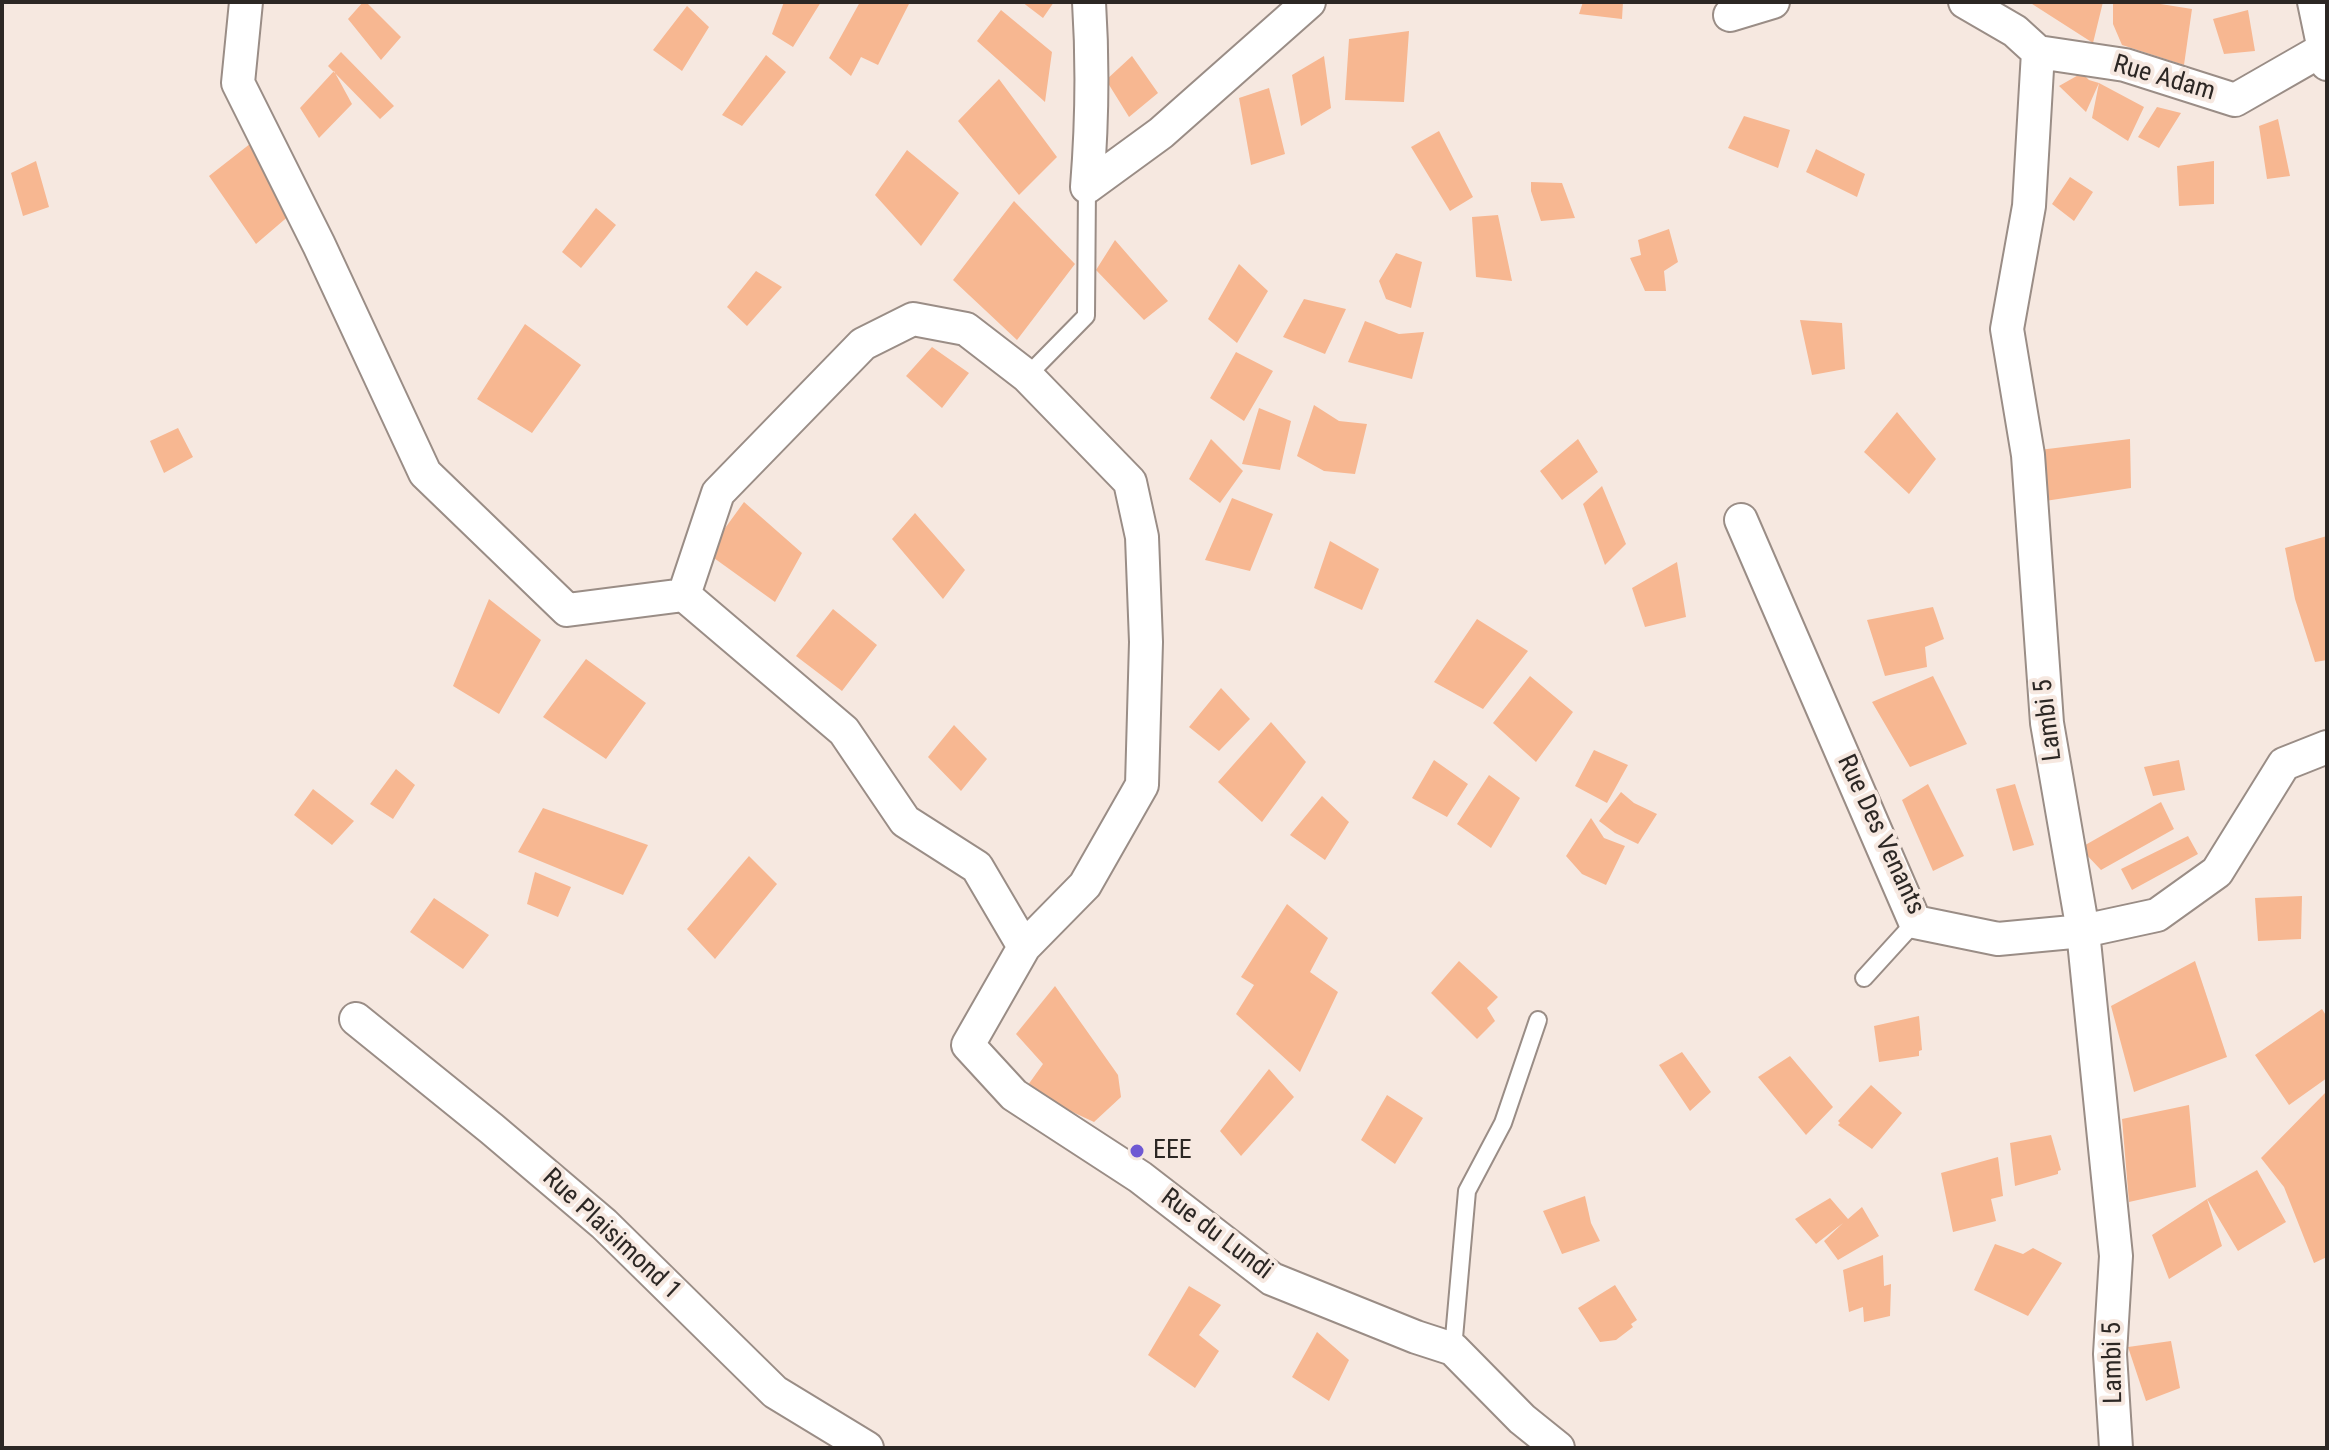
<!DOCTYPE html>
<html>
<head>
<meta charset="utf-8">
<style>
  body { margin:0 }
  #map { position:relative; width:2329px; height:1450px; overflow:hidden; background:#f6e8e0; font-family:"Roboto Condensed",sans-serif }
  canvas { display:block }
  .frame { position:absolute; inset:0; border:4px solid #2c2724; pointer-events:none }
</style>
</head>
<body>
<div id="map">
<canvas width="2329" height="1450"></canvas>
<div class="frame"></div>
</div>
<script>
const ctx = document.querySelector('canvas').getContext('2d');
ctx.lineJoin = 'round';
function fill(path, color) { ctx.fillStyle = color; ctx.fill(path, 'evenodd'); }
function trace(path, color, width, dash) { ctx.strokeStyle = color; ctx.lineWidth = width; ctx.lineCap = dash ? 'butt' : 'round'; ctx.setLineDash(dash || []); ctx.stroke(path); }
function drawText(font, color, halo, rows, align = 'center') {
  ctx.font = font + ' "Roboto Condensed",sans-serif'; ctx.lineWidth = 8; ctx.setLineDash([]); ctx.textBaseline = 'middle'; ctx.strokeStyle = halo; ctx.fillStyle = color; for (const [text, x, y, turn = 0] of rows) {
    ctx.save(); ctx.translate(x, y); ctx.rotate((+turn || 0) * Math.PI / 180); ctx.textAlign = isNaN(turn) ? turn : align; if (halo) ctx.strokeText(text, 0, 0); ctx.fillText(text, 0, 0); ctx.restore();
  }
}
fill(new Path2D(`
  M 363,2 L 366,2 L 401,37 L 381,60 L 348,19 Z
  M 784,2 L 821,2 L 793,47 L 772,34 Z
  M 860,2 L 910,2 L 878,65 L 861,57 L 851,76 L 829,58 Z
  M 1022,2 L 1054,2 L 1043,18 Z
  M 1583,2 L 1623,2 L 1622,19 L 1579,14 Z
  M 2029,2 L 2103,2 L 2093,43 Z
  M 2113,2 L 2148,2 L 2192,9 L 2184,65 L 2122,45 L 2113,24 Z
  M 687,6 L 709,27 L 682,71 L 653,50 Z
  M 1001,10 L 1052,52 L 1045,102 L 977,41 Z
  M 2248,10 L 2255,51 L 2224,54 L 2213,19 Z
  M 1409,31 L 1404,102 L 1345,100 L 1349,39 Z
  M 341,52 L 394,106 L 380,119 L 328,66 Z
  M 766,55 L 786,72 L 742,126 L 722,115 Z
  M 1132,56 L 1158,93 L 1129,117 L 1106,80 Z
  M 1324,56 L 1331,108 L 1301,126 L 1292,75 Z
  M 334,71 L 352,104 L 319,138 L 300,108 Z
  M 2082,73 L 2089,80 L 2099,83 L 2086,112 L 2059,86 Z
  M 999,79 L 1057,157 L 1019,195 L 958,121 Z
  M 2099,83 L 2144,107 L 2128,141 L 2092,118 Z
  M 1269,88 L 1285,154 L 1251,165 L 1239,98 Z
  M 2157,107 L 2181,113 L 2159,148 L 2138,137 Z
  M 1744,116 L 1790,130 L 1778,168 L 1728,148 Z
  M 2278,119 L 2290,176 L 2267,179 L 2259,126 Z
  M 1439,131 L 1473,197 L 1450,211 L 1411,147 Z
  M 255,140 L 298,208 L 256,244 L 209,176 Z
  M 1816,149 L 1865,174 L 1857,197 L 1806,172 Z
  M 907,150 L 959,193 L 921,246 L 875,195 Z
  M 36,161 L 49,207 L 23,216 L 11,173 Z
  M 2214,161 L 2214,204 L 2179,206 L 2177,166 Z
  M 2070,177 L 2093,192 L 2074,221 L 2052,204 Z
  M 1531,182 L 1562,183 L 1575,218 L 1541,221 L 1531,191 Z
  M 1014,201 L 1075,264 L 1017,340 L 953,280 Z
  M 596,208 L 616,225 L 581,268 L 562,252 Z
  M 1498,215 L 1512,281 L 1476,277 L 1472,217 Z
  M 1669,229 L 1678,262 L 1664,271 L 1666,291 L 1645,291 L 1630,258 L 1641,255 L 1638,240 Z
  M 1115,240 L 1168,301 L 1144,320 L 1096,270 Z
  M 1396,253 L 1422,262 L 1411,308 L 1386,299 L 1379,281 Z
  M 1239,264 L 1268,291 L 1237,343 L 1208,319 Z
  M 756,271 L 782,287 L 747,326 L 727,307 Z
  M 1304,299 L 1346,309 L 1325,354 L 1283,337 Z
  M 1800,320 L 1842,323 L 1845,369 L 1812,375 Z
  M 1365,321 L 1399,334 L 1424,332 L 1412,379 L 1348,362 Z
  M 525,324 L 581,365 L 532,433 L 477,399 Z
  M 932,347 L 969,373 L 942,408 L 906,376 Z
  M 1236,352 L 1273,371 L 1244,421 L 1210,398 Z
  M 1314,405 L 1339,421 L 1367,424 L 1355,474 L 1324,471 L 1297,456 Z
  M 1259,408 L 1291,421 L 1280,470 L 1242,464 Z
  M 1897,412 L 1936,459 L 1909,494 L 1864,452 Z
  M 178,428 L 193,457 L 164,473 L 150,441 Z
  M 1211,439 L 1243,471 L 1220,503 L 1189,479 Z
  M 1578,439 L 1598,472 L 1562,500 L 1540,471 Z
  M 2130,439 L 2131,488 L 2045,501 L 2039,450 Z
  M 1602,486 L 1626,544 L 1605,565 L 1583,504 Z
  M 1232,498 L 1273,514 L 1250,571 L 1205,560 Z
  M 744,502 L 802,553 L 775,602 L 707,553 Z
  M 915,513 L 965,570 L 943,599 L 892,539 Z
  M 2327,536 L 2327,660 L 2315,662 L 2295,599 L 2285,548 Z
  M 1330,541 L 1379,569 L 1362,610 L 1314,588 Z
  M 1677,562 L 1686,617 L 1645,627 L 1632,588 Z
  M 489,599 L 541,640 L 499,714 L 453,686 Z
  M 1933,607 L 1944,639 L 1925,647 L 1927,667 L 1885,676 L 1867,620 Z
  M 833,609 L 877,645 L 842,691 L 796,656 Z
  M 1477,619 L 1528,651 L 1483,709 L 1434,682 Z
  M 586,659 L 646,703 L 606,759 L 543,717 Z
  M 1530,676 L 1573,712 L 1536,762 L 1493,723 Z
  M 1933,676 L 1967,744 L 1910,767 L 1872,702 Z
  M 1221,688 L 1250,719 L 1219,751 L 1189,727 Z
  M 1271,722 L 1306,762 L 1262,822 L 1218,782 Z
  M 954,725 L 987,759 L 961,791 L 928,757 Z
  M 1594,750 L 1628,765 L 1607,803 L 1575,786 Z
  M 1434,760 L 1468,784 L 1447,817 L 1412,798 Z
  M 2179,760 L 2185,790 L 2153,796 L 2144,767 Z
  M 396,769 L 415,785 L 393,819 L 370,804 Z
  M 1489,775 L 1520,798 L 1491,848 L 1457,824 Z
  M 1928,784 L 1964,856 L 1933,871 L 1902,800 Z
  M 2015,784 L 2034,845 L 2013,851 L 1996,789 Z
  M 313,789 L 354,821 L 332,845 L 294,815 Z
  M 1621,792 L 1634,803 L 1657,814 L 1638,844 L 1615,833 L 1599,821 Z
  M 1322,796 L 1349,822 L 1325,860 L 1290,835 Z
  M 2161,802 L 2174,829 L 2101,870 L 2080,848 Z
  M 543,808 L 648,845 L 623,895 L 518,852 Z
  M 1591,818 L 1604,838 L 1625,846 L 1606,885 L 1582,874 L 1566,856 Z
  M 2188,836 L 2198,854 L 2132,890 L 2121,869 Z
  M 749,856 L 777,884 L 715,959 L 687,929 Z
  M 535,872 L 571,887 L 558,917 L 527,904 Z
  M 2302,896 L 2301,939 L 2258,941 L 2255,898 Z
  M 434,898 L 489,935 L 463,969 L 410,932 Z
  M 1287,904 L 1328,938 L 1310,972 L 1338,992 L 1300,1072 L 1236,1014 L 1254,985 L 1241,977 Z
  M 1459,961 L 1498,997 L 1487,1008 L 1495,1021 L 1477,1039 L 1431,993 Z
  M 2195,961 L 2227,1057 L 2134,1092 L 2111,1006 Z
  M 1055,986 L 1118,1075 L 1121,1097 L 1094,1122 L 1066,1109 L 1051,1119 L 1028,1085 L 1043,1064 L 1016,1034 Z
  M 2322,1009 L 2327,1017 L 2327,1078 L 2289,1105 L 2255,1055 Z
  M 1919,1016 L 1922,1050 L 1919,1051 L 1919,1056 L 1879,1062 L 1874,1026 Z
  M 1682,1052 L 1711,1092 L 1690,1111 L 1659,1065 Z
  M 1790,1056 L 1833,1107 L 1806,1135 L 1758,1077 Z
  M 1269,1069 L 1294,1097 L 1241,1156 L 1220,1131 Z
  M 1871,1085 L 1902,1113 L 1872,1149 L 1838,1125 L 1840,1123 L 1838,1121 Z
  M 2327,1091 L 2327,1257 L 2314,1263 L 2284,1187 L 2261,1158 Z
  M 1387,1095 L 1423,1118 L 1395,1164 L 1361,1140 Z
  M 2189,1105 L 2196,1187 L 2129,1202 L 2122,1119 Z
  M 2051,1135 L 2061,1170 L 2058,1171 L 2058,1174 L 2015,1186 L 2010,1143 Z
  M 1998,1157 L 2003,1196 L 1991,1199 L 1996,1221 L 1953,1232 L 1941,1173 Z
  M 2257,1170 L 2286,1222 L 2238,1251 L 2207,1199 L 2222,1246 L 2169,1279 L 2152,1235 L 2207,1199 Z
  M 1585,1196 L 1591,1223 L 1600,1241 L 1562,1254 L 1543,1211 Z
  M 1830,1198 L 1848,1219 L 1862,1207 L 1879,1236 L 1838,1260 L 1824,1241 L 1843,1223 L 1816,1244 L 1795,1219 Z
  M 1995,1244 L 2023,1254 L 2033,1248 L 2062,1263 L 2028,1316 L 1974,1290 Z
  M 1883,1255 L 1884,1286 L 1891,1284 L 1890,1316 L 1864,1322 L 1863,1307 L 1849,1312 L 1843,1270 Z
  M 1615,1285 L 1637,1320 L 1631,1324 L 1633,1327 L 1616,1340 L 1600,1342 L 1578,1308 Z
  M 1189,1286 L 1221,1305 L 1199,1335 L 1219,1351 L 1195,1388 L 1148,1355 Z
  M 1317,1332 L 1349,1360 L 1329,1401 L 1292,1377 Z
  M 2171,1341 L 2180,1388 L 2146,1401 L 2128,1347 Z`), '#f7b791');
const lane = new Path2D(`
  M 1027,376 L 1086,316 L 1087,187
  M 1864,978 L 1915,922
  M 1453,1349 L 1467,1191 L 1503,1123 L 1538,1020`);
const street = new Path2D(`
  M 246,2 L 238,83 L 319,245 L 425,473 L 567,610 L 684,595 L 844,731 L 905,821 L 977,867 L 1024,947 L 968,1045 L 1014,1095 L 1140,1177 L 1272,1279 L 1416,1337 L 1453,1349 L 1522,1419 L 1558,1448
  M 1089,2 C 1093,64 1092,125 1087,187 L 1161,133 L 1309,2
  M 1965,2 L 2015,31 L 2038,52 L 2029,206 L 2007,329 L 2028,455 L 2047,723 L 2083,931 L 2116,1256 L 2110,1354 L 2116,1448
  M 2314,2 L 2327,64
  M 1730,15 L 1773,2
  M 2038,52 L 2125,65 L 2235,100 L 2324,49
  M 1741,520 L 1915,922 L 1998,939 L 2083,931 L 2157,915 L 2217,872 L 2284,764 L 2327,747
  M 684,595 L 718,493 L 863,344 L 913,319 L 966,329 L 1027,376 L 1130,482 L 1142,537 L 1146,642 L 1142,785 L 1085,885 L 1024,947
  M 356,1019 L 492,1129 L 604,1224 L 775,1392 L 867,1448`);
trace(lane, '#9a8d86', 20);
trace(street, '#9a8d86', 36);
trace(lane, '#fff', 16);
trace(street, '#fff', 32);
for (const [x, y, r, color] of [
  [1137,1151,8,"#6f59d3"]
]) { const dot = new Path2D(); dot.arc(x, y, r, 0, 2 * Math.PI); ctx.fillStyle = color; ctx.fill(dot); trace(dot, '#f6e8e0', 3); }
drawText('26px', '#2c2724', '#f6e8e0', [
  ["Rue Adam",2164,79,16],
  ["Lambi 5",2049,720,-97],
  ["Rue Des Venants",1880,835,65],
  ["Rue Plaisimond 1",611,1235,43],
  ["Rue du Lundi",1216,1235,37],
  ["Lambi 5",2114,1363,-91]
]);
drawText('26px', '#2c2724', '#f6e8e0', [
  ["EEE",1153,1151]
], 'left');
</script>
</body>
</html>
